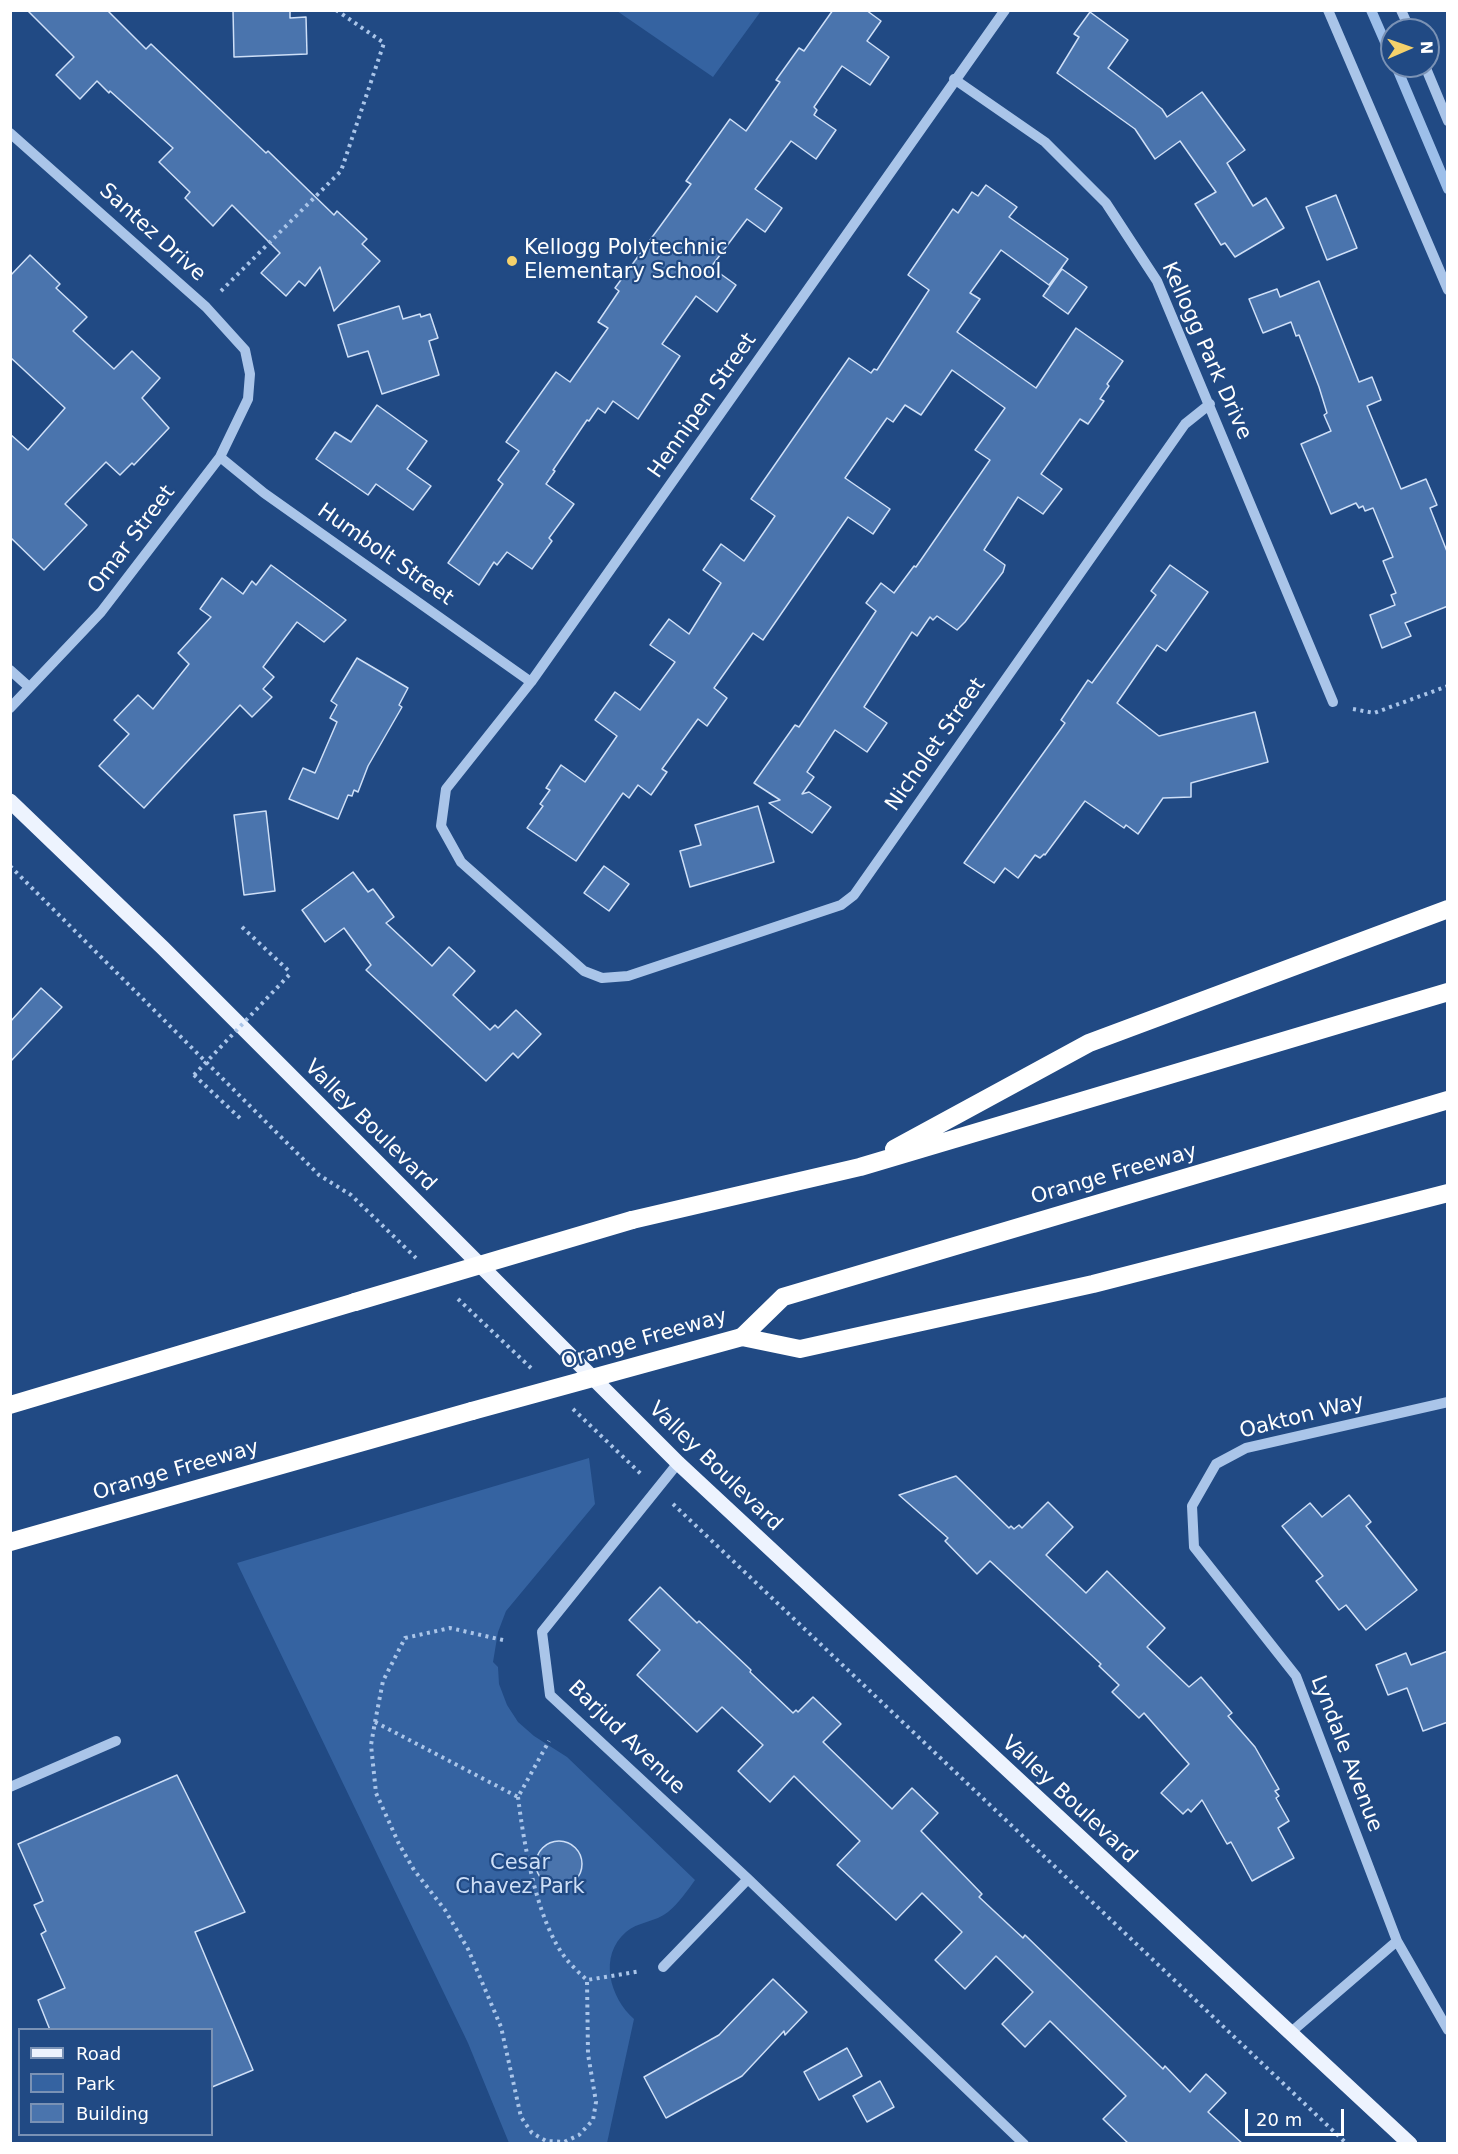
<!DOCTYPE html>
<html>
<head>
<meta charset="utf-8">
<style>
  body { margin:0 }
  #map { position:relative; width:1458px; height:2154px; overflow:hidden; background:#214a84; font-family:"DejaVu Sans",sans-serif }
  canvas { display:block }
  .frame { position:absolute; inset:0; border:12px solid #fff; pointer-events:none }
  .legend { position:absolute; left:18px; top:2028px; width:195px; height:108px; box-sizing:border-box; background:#214a84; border:2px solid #7a92b5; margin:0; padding:8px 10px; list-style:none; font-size:18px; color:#fff }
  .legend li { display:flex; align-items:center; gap:12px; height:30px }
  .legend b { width:30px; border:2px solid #7a92b5 }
  .north { position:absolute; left:1380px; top:18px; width:60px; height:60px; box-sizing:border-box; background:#214a84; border:2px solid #7a92b5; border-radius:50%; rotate:88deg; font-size:16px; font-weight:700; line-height:24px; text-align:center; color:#fff }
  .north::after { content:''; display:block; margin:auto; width:21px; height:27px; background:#f5d16b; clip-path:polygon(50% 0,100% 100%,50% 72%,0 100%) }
  .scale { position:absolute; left:1245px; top:2109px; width:99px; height:27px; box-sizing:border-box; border:3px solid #fff; border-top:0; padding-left:8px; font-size:18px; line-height:21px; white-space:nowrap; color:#fff; -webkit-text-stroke:4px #214a84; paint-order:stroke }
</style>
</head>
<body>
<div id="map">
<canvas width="1458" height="2154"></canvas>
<div class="frame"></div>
<ul class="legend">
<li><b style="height:8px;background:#edf3fe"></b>Road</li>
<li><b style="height:16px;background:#3563a1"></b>Park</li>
<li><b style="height:16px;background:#4a74ad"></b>Building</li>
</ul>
<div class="north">N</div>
<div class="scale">20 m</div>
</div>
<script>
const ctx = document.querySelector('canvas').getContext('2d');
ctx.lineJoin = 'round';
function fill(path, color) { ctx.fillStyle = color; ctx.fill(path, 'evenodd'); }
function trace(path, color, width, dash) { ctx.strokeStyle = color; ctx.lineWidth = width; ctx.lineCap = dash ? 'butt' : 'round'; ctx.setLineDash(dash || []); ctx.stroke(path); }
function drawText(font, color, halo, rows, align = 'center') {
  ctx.font = font + ' "DejaVu Sans",sans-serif'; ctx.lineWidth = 4.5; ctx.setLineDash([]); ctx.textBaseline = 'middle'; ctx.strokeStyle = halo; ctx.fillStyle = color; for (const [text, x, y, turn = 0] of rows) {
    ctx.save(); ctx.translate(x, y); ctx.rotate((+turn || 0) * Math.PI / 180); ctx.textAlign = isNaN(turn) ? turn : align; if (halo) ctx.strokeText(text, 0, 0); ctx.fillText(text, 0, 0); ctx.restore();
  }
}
fill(new Path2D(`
  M 617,11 L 761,11 L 713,77 Z
  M 589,1458 L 595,1504 L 506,1611 L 498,1632 L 493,1662 L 498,1667 L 499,1684 L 507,1705 L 518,1722 L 534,1736 L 567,1757 L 695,1880 C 687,1891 679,1903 668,1912 C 656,1922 637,1922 626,1932 C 598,1956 610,1998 634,2019 L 607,2143 L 509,2143 L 468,2043 L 237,1563 Z`), '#3563a1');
trace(new Path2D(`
  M 1371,10 L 1392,58
  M 1396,66 L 1448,189`), '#9dbfea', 10);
const building = new Path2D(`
  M 27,10 L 107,10 L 146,49 L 151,44 L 266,153 L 268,151 L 334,215 L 337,211 L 367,239 L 362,244 L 380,261 L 334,311 L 320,267 L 305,286 L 299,281 L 286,296 L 261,273 L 280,253 L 232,205 L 213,226 L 185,198 L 190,192 L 159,162 L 173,148 L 110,91 L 109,93 L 97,81 L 80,99 L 56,75 L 74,57 Z
  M 233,10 L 290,10 L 290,18 L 306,17 L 307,54 L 234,57 Z
  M 833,10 L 866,10 L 881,21 L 867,41 L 889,57 L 870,85 L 842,66 L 814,107 L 817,110 L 814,115 L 836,130 L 816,159 L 791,141 L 755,189 L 782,208 L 765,232 L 747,219 L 711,267 L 736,285 L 717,312 L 696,296 L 662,344 L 680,356 L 638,419 L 613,401 L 605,413 L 598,408 L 589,421 L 587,420 L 553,470 L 555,471 L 546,484 L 574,504 L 549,538 L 552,541 L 532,569 L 507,552 L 497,565 L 494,562 L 479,585 L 448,563 L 503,484 L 498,480 L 519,451 L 506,442 L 556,372 L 570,382 L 608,328 L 598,322 L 619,291 L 615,288 L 691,184 L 686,181 L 730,119 L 746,131 L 780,82 L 776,80 L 799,48 L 804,51 Z
  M 1090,12 L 1128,40 L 1108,68 L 1162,109 L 1167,117 L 1202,92 L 1245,150 L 1227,163 L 1253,206 L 1266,198 L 1284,228 L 1235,257 L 1225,243 L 1221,245 L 1195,204 L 1216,192 L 1180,141 L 1155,159 L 1135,129 L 1057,73 L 1079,37 L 1074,34 Z
  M 986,185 L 1017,207 L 1009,217 L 1068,259 L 1049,285 L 1001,250 L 970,293 L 980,299 L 957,332 L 1036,388 L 1076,328 L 1123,361 L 1107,384 L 1109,386 L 1100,399 L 1104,401 L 1088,424 L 1080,419 L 1041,474 L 1062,489 L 1043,514 L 1018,497 L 984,550 L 1005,565 L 1003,572 L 965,622 L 957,630 L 937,616 L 933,620 L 930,617 L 917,636 L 912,632 L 864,707 L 887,723 L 867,752 L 835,730 L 807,772 L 814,777 L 802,794 L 809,792 L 831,807 L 812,833 L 769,803 L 780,800 L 754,783 L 795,725 L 799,727 L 876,611 L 866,603 L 881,583 L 894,593 L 914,566 L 916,567 L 990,460 L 975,450 L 1005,408 L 952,370 L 921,415 L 905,405 L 893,422 L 887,418 L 845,478 L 890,509 L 873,534 L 848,517 L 763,640 L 753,633 L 714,688 L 727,698 L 707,726 L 698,719 L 662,769 L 667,772 L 651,795 L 638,785 L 629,798 L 623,793 L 576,861 L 527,828 L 543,806 L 540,804 L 550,790 L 546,788 L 561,765 L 585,782 L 617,736 L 595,720 L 615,692 L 640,710 L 675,662 L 650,645 L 669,619 L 689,634 L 721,583 L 703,570 L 721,544 L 744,561 L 775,516 L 751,499 L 849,358 L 871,373 L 874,369 L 877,370 L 929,290 L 908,275 L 953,209 L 958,213 L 972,192 L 978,196 Z
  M 1336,195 L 1357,248 L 1327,260 L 1306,207 Z
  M 30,255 L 60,284 L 56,288 L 87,317 L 73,331 L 114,369 L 132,351 L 160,378 L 142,398 L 169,428 L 134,465 L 132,463 L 120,475 L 106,462 L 65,504 L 87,525 L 44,570 L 10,537 L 10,434 L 28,450 L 65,408 L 10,357 L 10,276 Z
  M 1062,269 L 1087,287 L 1068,314 L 1043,296 Z
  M 1319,281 L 1359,382 L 1372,377 L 1381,400 L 1367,406 L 1401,489 L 1426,479 L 1437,505 L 1430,508 L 1448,554 L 1448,606 L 1405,623 L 1411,636 L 1382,648 L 1370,615 L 1395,605 L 1391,595 L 1396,593 L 1383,561 L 1393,557 L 1373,508 L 1365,511 L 1363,506 L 1359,508 L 1356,503 L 1331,514 L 1301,444 L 1331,431 L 1324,415 L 1327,413 L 1319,387 L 1299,335 L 1296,336 L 1291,322 L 1263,333 L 1249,299 L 1277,289 L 1280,297 Z
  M 399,306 L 403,319 L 420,314 L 421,317 L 430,314 L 438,338 L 429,341 L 439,375 L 382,394 L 368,351 L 348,357 L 338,325 Z
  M 377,405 L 427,441 L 407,469 L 431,486 L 413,510 L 376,484 L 368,495 L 316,459 L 335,432 L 351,442 Z
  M 271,565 L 346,620 L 324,642 L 297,622 L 263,667 L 274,677 L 263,689 L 272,697 L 252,717 L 240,705 L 144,808 L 99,766 L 129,734 L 114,720 L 138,695 L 153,709 L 189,664 L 178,653 L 211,617 L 200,609 L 222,578 L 243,594 L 252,581 L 256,585 Z
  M 1170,565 L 1208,592 L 1166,651 L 1157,645 L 1117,703 L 1159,736 L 1255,712 L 1268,762 L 1191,783 L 1191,797 L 1163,798 L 1138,834 L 1126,825 L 1124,828 L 1085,801 L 1045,855 L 1044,854 L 1040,858 L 1035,855 L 1018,878 L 1005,868 L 994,883 L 964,863 L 1065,723 L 1061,720 L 1088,680 L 1092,683 L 1156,595 L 1151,591 Z
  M 357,658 L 408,688 L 399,705 L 402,707 L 368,766 L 358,792 L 354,790 L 352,796 L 348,795 L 338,819 L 289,799 L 303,768 L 315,773 L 337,722 L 330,718 L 337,705 L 331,701 Z
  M 758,806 L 774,862 L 690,887 L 680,851 L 701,845 L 695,825 Z
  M 266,811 L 275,891 L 244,895 L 234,815 Z
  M 604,866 L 629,884 L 609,911 L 584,893 Z
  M 353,872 L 368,892 L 373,889 L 394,917 L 386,923 L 432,966 L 449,947 L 475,971 L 453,995 L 490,1030 L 495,1025 L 498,1028 L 516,1010 L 541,1034 L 518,1058 L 513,1053 L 486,1081 L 366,970 L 371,965 L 344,928 L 325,942 L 302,910 Z
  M 41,988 L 62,1007 L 10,1062 L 10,1022 Z
  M 956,1476 L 1009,1528 L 1011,1526 L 1014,1529 L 1019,1525 L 1022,1528 L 1048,1502 L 1073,1527 L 1046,1555 L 1086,1593 L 1107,1571 L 1165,1628 L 1147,1647 L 1189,1687 L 1201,1677 L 1232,1713 L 1228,1716 L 1255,1747 L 1279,1789 L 1275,1791 L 1279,1796 L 1276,1798 L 1289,1821 L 1278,1828 L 1294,1858 L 1252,1881 L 1231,1842 L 1227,1844 L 1202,1800 L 1191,1812 L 1188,1809 L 1183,1814 L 1161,1793 L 1189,1764 L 1144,1713 L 1139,1718 L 1112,1692 L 1119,1685 L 1099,1666 L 1101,1664 L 990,1561 L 977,1574 L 945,1541 L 948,1538 L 899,1495 Z
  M 1349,1495 L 1371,1522 L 1366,1526 L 1417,1590 L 1366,1630 L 1346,1605 L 1339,1610 L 1316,1581 L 1323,1576 L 1282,1526 L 1310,1503 L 1322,1517 Z
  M 660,1587 L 697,1623 L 699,1621 L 751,1670 L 750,1672 L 793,1713 L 796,1710 L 798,1712 L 813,1697 L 841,1724 L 823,1742 L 892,1809 L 912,1788 L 938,1813 L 921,1831 L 982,1894 L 979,1897 L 1023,1938 L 1025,1935 L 1163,2069 L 1165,2066 L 1190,2092 L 1206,2074 L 1226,2093 L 1208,2112 L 1243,2144 L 1129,2144 L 1103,2119 L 1126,2096 L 1050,2021 L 1025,2047 L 1002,2024 L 1033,1992 L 996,1956 L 965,1989 L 935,1960 L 962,1932 L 922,1893 L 896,1920 L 837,1865 L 860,1841 L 794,1776 L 770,1802 L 738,1771 L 763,1745 L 722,1707 L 697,1732 L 637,1675 L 660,1650 L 629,1620 Z
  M 1448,1651 L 1448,1722 L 1423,1731 L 1407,1688 L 1388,1695 L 1376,1665 L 1406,1653 L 1411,1665 Z
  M 177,1775 L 245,1912 L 195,1932 L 253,2070 L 212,2087 L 212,2030 L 50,2030 L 38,2000 L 65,1988 L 41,1934 L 46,1931 L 34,1905 L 43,1901 L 18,1844 Z
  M536 1864a23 23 0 1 1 46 0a23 23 0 1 1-46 0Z
  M 773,1979 L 807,2012 L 785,2035 L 784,2031 L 742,2076 L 666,2118 L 644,2077 L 719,2035 Z
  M 847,2048 L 862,2076 L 819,2100 L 804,2072 Z
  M 880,2081 L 894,2107 L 867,2122 L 853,2096 Z`);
fill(building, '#4a74ad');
trace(building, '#cedff7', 1.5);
trace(new Path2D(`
  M 221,291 L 341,171 L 384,43 L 336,10
  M 1353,709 L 1374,713 L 1448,686
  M 10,866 L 319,1175 L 351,1195 L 416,1258
  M 242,927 L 291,973
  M 194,1075 L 243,1121
  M 458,1299 L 531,1368
  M 573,1409 L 641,1474
  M 673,1504 L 1347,2144
  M 503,1640 L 450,1628 L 405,1638 L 383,1681 L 375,1722 L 371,1745 L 376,1793 L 399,1844 L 414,1870 L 445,1910 L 468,1949 L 501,2027 L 521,2117 L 532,2133 L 546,2141 L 564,2142 L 579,2135 L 593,2120 L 596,2102 L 588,2054 L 587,1980
  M 375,1722 L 518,1797 L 549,1741
  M 518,1797 C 524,1845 537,1923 567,1960 C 573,1967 580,1974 587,1980 L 641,1971`), '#aac5e9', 4, [3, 4.5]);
trace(new Path2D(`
  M 1005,10 L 531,682 L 446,789 L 441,826 L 461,862 L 584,971 L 602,978 L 628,976 L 841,905 L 854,895 L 1185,424 L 1210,404
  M 1328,10 L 1448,290
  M 1401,10 L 1410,30
  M 1425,66 L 1448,121
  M 954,79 L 1045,142 L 1106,203 L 1157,281 L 1333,702
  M 10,133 L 206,307 L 245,350 L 250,374 L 248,399 L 220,457 L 101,612 L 10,708
  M 220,457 L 264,493 L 531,682
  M 10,670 L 29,687
  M 1448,1402 L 1246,1448 L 1216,1464 L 1192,1506 L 1194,1547 L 1296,1676 L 1397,1941 L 1448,2030
  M 678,1463 L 542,1632 L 550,1695 L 748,1879 L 1024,2144
  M 10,1787 L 116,1741
  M 663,1967 L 748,1879
  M 1290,2033 L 1397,1941`), '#aac5e9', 10);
trace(new Path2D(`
  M 10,801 L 163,948 L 678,1463 L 1410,2144`), '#edf3fe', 15);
trace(new Path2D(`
  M 894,1149 L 1089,1043 L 1448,909
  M 632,1220 L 860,1167 L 1448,992
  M 742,1337 L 783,1297 L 1448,1100
  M 742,1337 L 800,1349 L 1093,1284 L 1448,1193
  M 10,1405 L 355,1302
  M 10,1542 L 472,1411`), '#fff', 18);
trace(new Path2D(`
  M 194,1075 L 291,973`), '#aac5e9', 4, [3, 4.5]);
trace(new Path2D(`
  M 355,1302 L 632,1220
  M 472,1411 L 742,1337`), '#fff', 18);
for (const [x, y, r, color] of [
  [512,261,6,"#f5d16b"]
]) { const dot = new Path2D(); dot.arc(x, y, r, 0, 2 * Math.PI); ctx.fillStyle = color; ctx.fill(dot); trace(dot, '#214a84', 2); }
drawText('21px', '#fff', '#214a84', [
  ["Santez Drive",152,233,42],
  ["Kellogg Park Drive",1206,351,66],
  ["Hennipen Street",703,406,-55],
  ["Omar Street",132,540,-53],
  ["Humbolt Street",385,555,35],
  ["Nicholet Street",936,745,-55],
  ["Valley Boulevard",370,1126,45],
  ["Orange Freeway",1114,1175,-16],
  ["Orange Freeway",644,1340,-16],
  ["Oakton Way",1302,1417,-14],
  ["Valley Boulevard",715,1467,44],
  ["Orange Freeway",176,1471,-16],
  ["Barjud Avenue",626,1738,44],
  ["Lyndale Avenue",1346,1754,69],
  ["Valley Boulevard",1069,1800,43]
]);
drawText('21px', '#fff', '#214a84', [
  ["Kellogg Polytechnic",524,249],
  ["Elementary School",524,273]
], 'left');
drawText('21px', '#cedff7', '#214a84', [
  ["Cesar",520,1864],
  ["Chavez Park",520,1888]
]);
</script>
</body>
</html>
